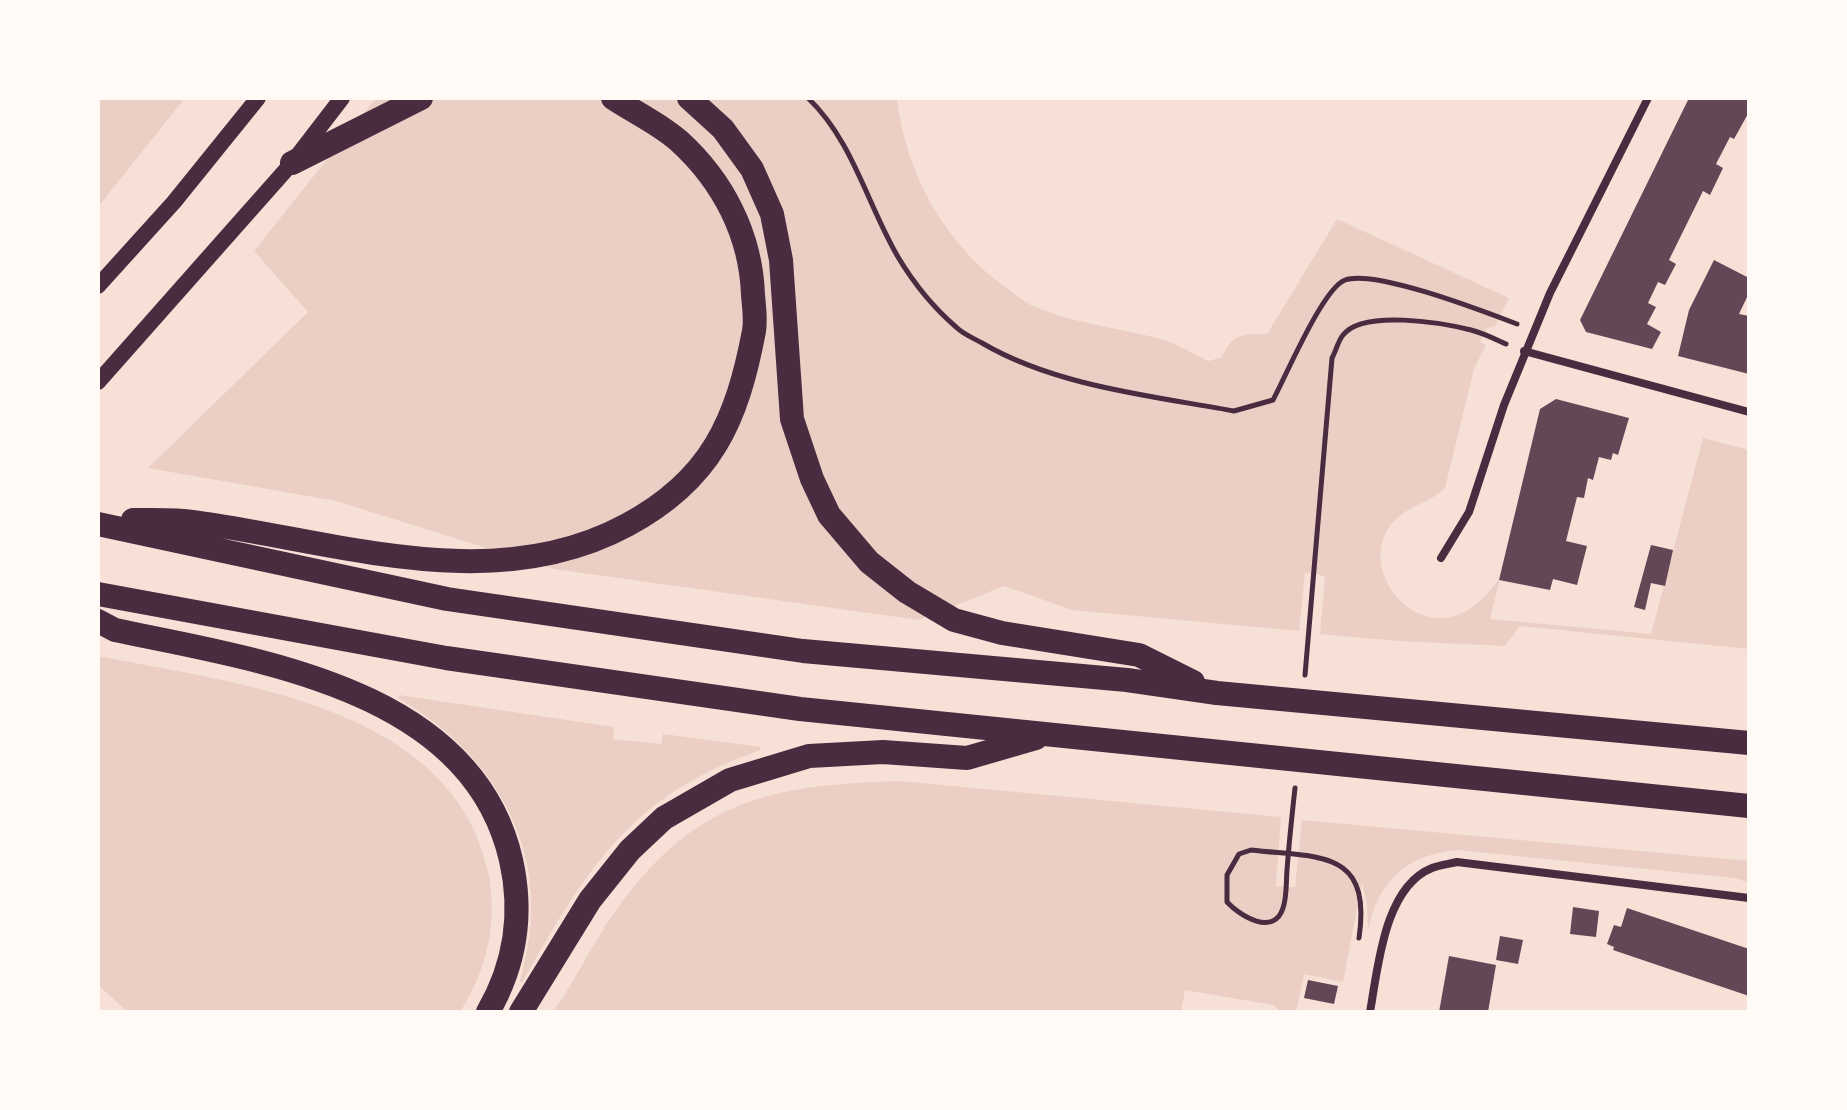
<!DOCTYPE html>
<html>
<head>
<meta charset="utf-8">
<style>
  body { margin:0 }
  #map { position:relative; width:1847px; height:1110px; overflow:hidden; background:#f7e1d7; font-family:Quicksand,sans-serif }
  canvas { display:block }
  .frame { position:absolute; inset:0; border:100px solid #fffaf5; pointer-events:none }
</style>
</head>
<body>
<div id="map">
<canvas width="1847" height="1110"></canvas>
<div class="frame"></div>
</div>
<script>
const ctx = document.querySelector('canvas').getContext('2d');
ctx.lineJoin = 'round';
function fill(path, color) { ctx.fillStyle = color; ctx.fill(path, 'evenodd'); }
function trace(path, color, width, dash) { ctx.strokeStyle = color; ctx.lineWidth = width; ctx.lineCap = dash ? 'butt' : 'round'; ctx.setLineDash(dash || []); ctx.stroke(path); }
fill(new Path2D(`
  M 98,98 L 185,98 L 98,207 Z
  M 376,98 L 897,98 C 905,173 946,246 1008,289 C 1016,295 1024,302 1033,306 C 1075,324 1121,328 1164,340 C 1179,345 1194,354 1209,361 L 1222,357 C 1233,333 1242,334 1267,334 L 1337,219 L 1509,298 L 1495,326 L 1487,328 L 1480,342 L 1486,345 L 1474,369 L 1445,488 C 1429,504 1404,506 1390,526 C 1359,569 1410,635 1460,614 C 1477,607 1489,592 1500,578 L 1490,619 L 1651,634 L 1703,438 L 1749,450 L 1749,649 L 1520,626 L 1505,646 L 1398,641 L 1320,634 L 1325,576 L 1305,573 L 1299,631 L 1072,610 L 1004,586 L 919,620 L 554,569 L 336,501 L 148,468 L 308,312 L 254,251 Z
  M 98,656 C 233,683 448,704 487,867 C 499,918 488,969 460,1012 L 128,1012 L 98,985 Z
  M 399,695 L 614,727 L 613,739 L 661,744 L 663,734 L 761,747 L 760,750 C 630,796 587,868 522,983 L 520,981 C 525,959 531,937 531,914 C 535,822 477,743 399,699 Z
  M 900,781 L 1281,817 L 1276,886 L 1295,887 L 1302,820 L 1749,861 L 1749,883 L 1735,878 L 1457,850 C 1405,855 1377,882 1368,932 L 1367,904 L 1362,883 L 1343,982 L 1304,974 L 1296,1012 L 1281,1012 L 1273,1005 L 1185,990 L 1181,1012 L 553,1012 C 572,986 586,956 604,928 C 685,805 758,785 900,781 Z`), '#ebcfc5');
fill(new Path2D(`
  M 1689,98 L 1749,98 L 1749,112 L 1734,139 L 1730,137 L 1716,164 L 1723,168 L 1710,195 L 1703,191 L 1669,260 L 1676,264 L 1665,285 L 1658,282 L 1648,303 L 1656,307 L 1647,324 L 1661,332 L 1652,349 L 1586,332 L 1580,320 Z
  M 1714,260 L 1749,278 L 1749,293 L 1739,314 L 1749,316 L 1749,374 L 1678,356 L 1689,310 Z
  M 1556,399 L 1629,418 L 1618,455 L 1613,453 L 1611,460 L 1599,457 L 1593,480 L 1588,478 L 1584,498 L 1577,497 L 1566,541 L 1587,546 L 1577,585 L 1553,579 L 1550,590 L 1499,580 L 1540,409 Z
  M 1651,545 L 1673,550 L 1665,586 L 1651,583 L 1645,610 L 1634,607 Z
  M 1573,907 L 1599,911 L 1596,937 L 1570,934 Z
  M 1627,908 L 1749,949 L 1749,996 L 1613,950 L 1614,947 L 1607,944 L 1614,925 L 1621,927 Z
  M 1500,936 L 1523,940 L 1518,964 L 1496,960 Z
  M 1449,956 L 1496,965 L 1488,1012 L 1439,1012 Z
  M 1308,980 L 1338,986 L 1334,1004 L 1304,998 Z`), '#644757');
trace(new Path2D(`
  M 808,98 C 853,141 867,204 898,257 C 913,282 934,308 956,327 C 963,334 973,338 982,343 C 1055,386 1152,396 1234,411 L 1273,400 C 1286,376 1323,288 1345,280 C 1375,269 1485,312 1517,324
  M 1305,675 L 1332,358 C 1336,351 1338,341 1343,335 C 1363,309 1443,323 1471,330 C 1483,333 1495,339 1506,344
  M 1295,788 C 1292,815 1289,843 1287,870 C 1286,882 1287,897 1283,908 C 1274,937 1240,916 1227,902 L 1227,875 L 1239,854 L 1251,850 C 1318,858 1372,848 1359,938`), '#4a2c40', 5);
trace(new Path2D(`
  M 1524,351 L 1749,412
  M 1441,558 L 1469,512 L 1504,405 L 1550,293 L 1648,98
  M 1370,1012 C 1378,968 1384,887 1432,868 C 1440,865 1449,864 1457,862 L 1749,898`), '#4a2c40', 8);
trace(new Path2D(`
  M 98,286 L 174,202 L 258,98
  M 98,382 L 292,163 L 342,98`), '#4a2c40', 16);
trace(new Path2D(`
  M 689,98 L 723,129 L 752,169 L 772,214 L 781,260 L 792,419 L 812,479 L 829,515 L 869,562 L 907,592 L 954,620 L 1002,633 L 1139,655 L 1193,682
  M 292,163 L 421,98
  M 133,520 C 153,520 174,519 194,522 C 335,541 492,598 627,525 C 711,480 737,421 754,331 C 756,319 754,307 753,295 C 751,235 723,181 679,141 C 660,124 634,112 613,98
  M 98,524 L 447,599 L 803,651 L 1127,680 L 1217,693 L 1749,743
  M 98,594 L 446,658 L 800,709 L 1749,806
  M 98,621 L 115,630 C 258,660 472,689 511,860 C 523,913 515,965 488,1012
  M 521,1012 L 590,900 L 630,850 L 664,818 L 730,780 L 809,756 L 883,752 L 967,758 L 1036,738`), '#4a2c40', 24);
</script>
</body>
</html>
